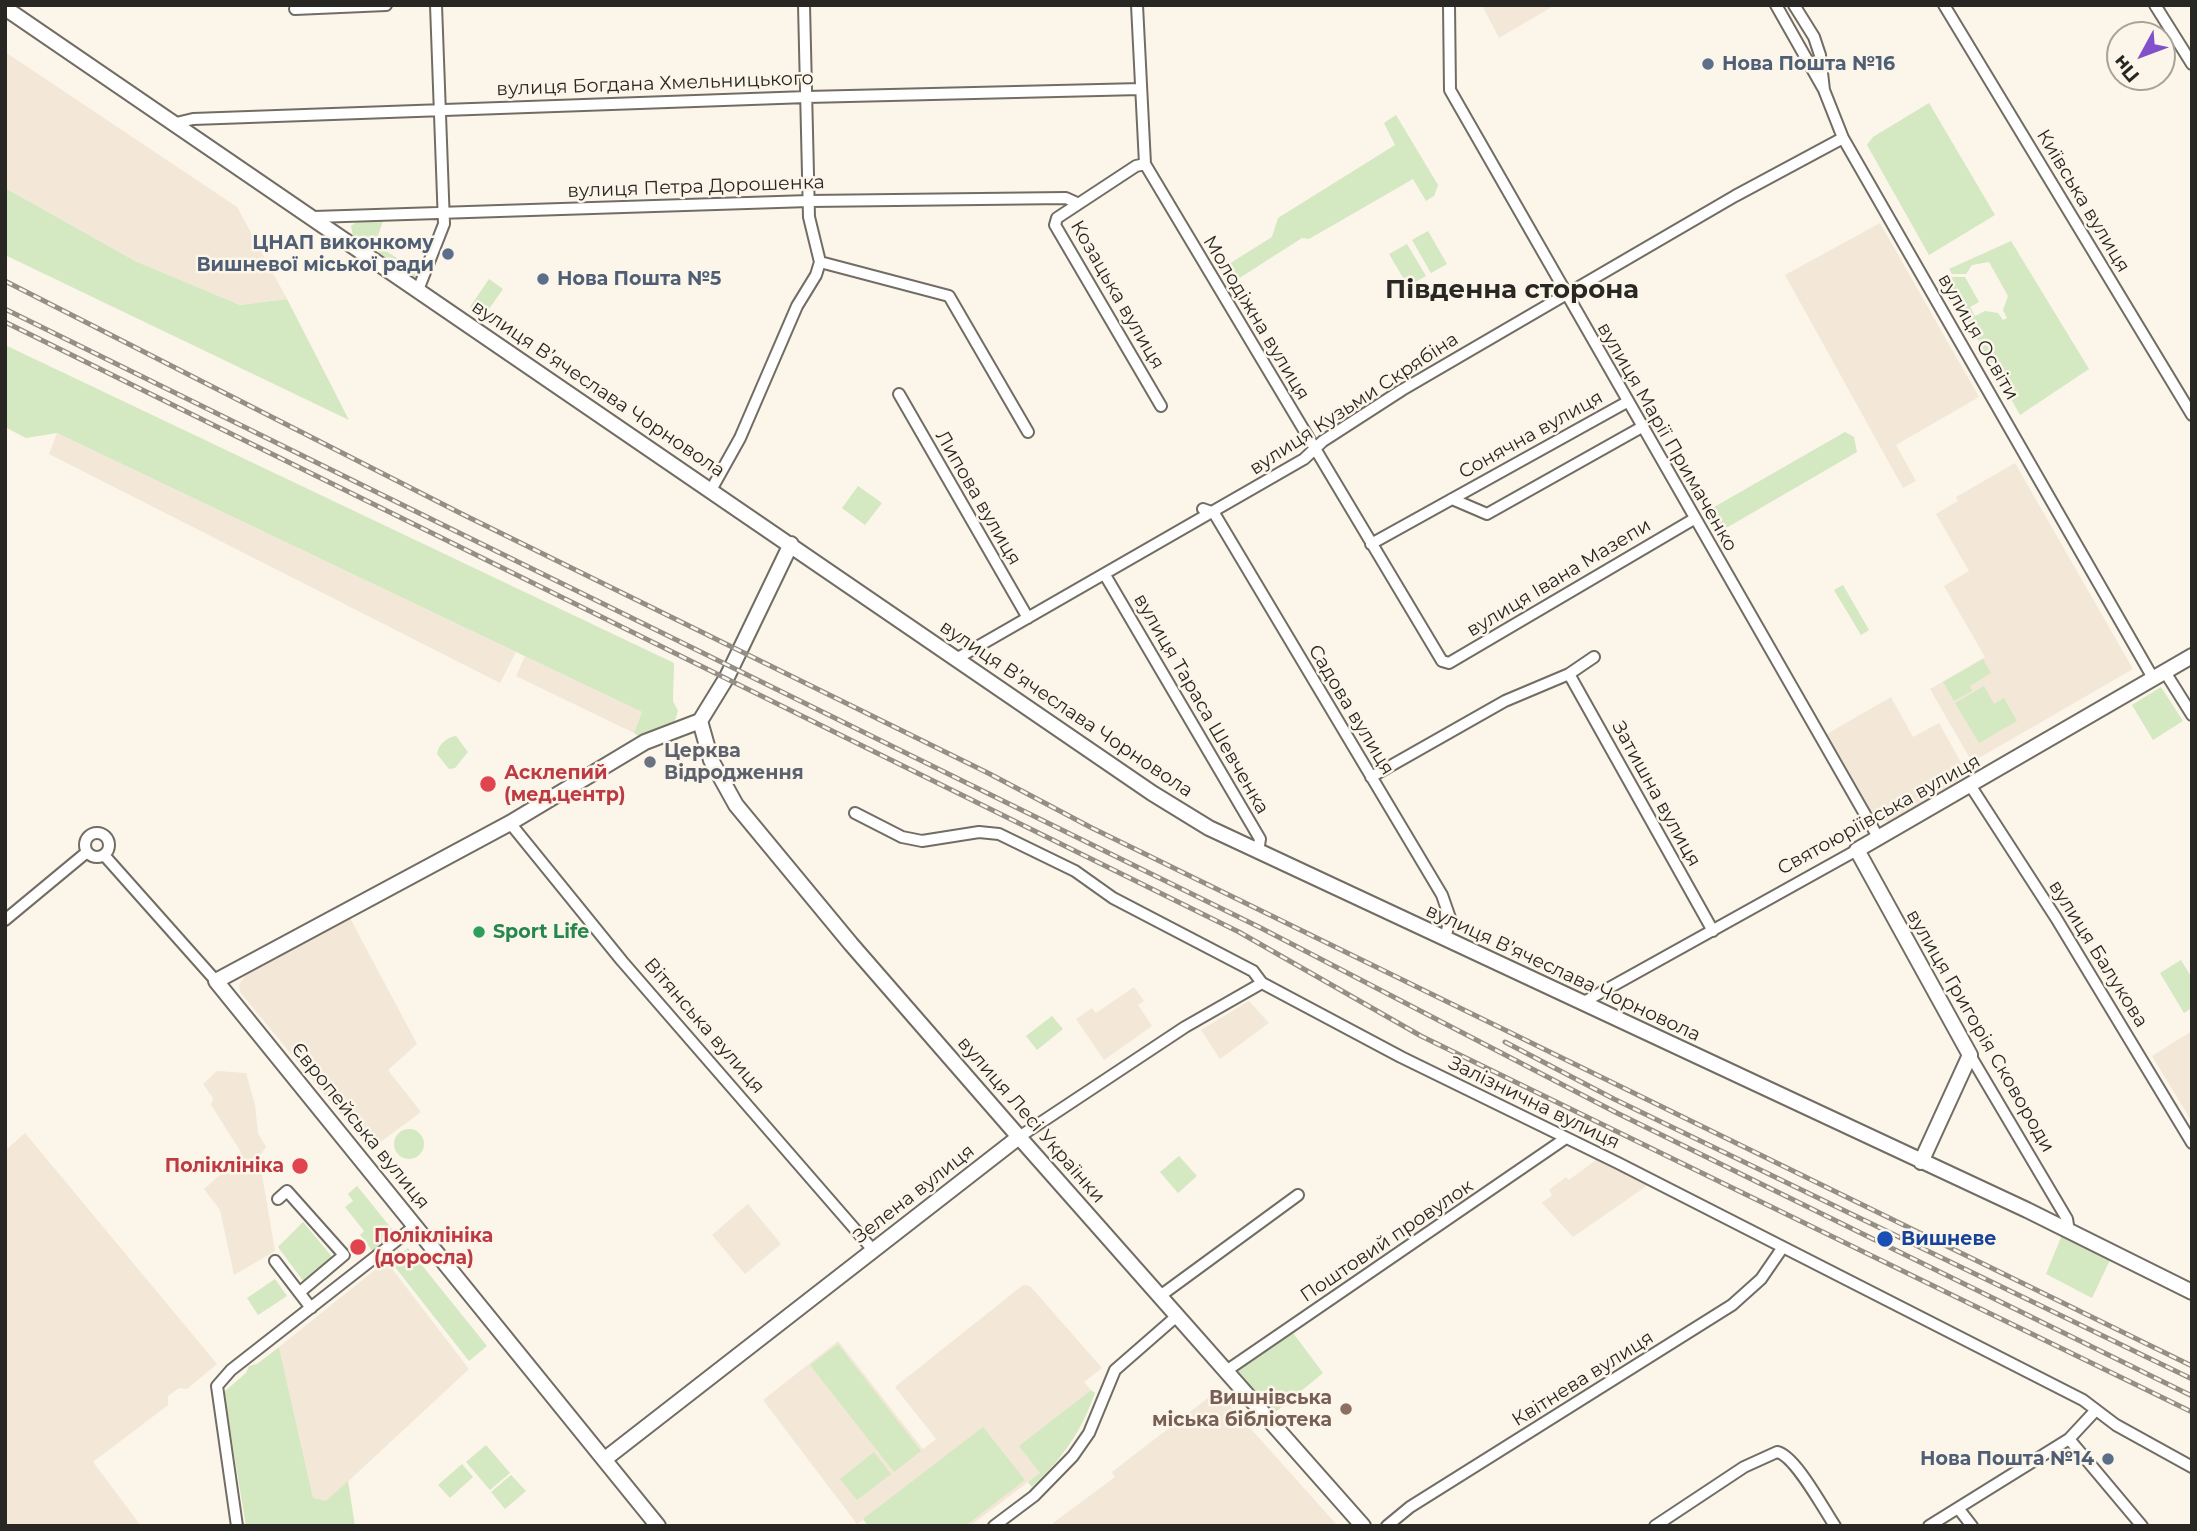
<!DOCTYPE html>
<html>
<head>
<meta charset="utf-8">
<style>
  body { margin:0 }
  #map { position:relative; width:2197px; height:1531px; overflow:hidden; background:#fbf5ea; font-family:Montserrat,sans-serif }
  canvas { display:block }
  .frame { position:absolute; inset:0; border:7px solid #292723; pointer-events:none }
  .north { position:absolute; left:2106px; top:21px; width:70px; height:70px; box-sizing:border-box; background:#fbf5ea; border:2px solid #a7a39a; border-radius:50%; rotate:229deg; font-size:19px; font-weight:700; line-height:28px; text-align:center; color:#292723 }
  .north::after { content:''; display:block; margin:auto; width:24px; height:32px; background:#8051ca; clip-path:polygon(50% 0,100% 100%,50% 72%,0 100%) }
</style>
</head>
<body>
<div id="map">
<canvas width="2197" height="1531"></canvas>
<div class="frame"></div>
<div class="north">Пн</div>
</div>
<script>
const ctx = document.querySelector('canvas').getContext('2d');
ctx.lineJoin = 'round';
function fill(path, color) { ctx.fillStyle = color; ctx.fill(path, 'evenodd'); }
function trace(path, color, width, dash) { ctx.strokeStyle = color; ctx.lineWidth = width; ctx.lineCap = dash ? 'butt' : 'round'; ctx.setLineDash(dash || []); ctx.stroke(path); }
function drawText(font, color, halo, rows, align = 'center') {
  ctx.font = font + ' Montserrat,sans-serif'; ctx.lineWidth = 5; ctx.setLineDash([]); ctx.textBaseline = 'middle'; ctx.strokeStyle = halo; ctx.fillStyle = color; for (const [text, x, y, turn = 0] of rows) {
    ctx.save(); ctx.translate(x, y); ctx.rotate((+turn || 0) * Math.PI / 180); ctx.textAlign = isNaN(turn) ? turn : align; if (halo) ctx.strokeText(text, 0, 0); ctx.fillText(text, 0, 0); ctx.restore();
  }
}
fill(new Path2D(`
  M 1482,5 L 1555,5 L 1499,38 Z
  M 5,52 L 237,207 L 287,299 L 240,305 L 135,261 L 5,188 Z
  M 1880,223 L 1979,397 L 1896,445 L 1916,481 L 1903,488 L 1785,275 Z
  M 57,433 L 516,652 L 500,683 L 49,454 Z
  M 2015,463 L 2133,669 L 1972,762 L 1930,689 L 1985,657 L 1944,586 L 1969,571 L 1936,514 L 1958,501 L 1956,497 Z
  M 525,656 L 642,712 L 634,733 L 516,676 Z
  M 1891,697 L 1913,737 L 1939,723 L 1968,775 L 1889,822 L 1876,819 L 1827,734 Z
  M 350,918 L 417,1044 L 388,1070 L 421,1112 L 370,1150 L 240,992 L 239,985 L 245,976 Z
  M 1134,987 L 1144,1001 L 1138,1005 L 1152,1026 L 1104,1060 L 1076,1019 L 1092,1008 L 1096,1013 Z
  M 1249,1001 L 1269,1023 L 1220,1059 L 1201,1030 Z
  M 2192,1031 L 2192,1122 L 2152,1056 Z
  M 217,1071 L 246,1073 L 255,1105 L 258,1133 L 266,1147 L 259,1157 L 275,1251 L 234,1275 L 220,1210 L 204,1189 L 239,1158 L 241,1152 L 211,1105 L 213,1098 L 203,1084 Z
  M 25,1133 L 217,1364 L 187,1389 L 179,1388 L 168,1396 L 168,1405 L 93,1462 L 141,1526 L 5,1526 L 5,1151 Z
  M 1596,1160 L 1648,1185 L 1573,1237 L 1542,1203 L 1552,1195 L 1549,1190 L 1566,1177 L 1569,1180 Z
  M 748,1204 L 781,1244 L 745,1274 L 712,1235 Z
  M 386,1261 L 469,1369 L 326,1502 L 313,1498 L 279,1347 Z
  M 1023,1285 L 1030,1286 L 1102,1368 L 1084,1382 L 1091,1390 L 1020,1446 L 1040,1473 L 970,1526 L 902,1526 L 885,1504 L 857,1524 L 763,1400 L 838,1341 L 923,1449 L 936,1439 L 895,1387 Z
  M 1217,1391 L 1337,1525 L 1056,1526 L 1053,1523 L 1115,1477 L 1112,1472 Z`), '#f3e8d7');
fill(new Path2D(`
  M 1929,103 L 1995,215 L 1929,255 L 1867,145 L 1873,137 Z
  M 1396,115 L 1438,185 L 1434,196 L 1426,201 L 1413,179 L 1309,239 L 1302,238 L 1230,284 L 1221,269 L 1272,237 L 1278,218 L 1395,145 L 1384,123 Z
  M 5,188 L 135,261 L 240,305 L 287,299 L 349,420 L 5,255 Z
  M 358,221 L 383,221 L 375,244 L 417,271 L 420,264 L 422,265 L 418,279 L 353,235 L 351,226 Z
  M 1428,231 L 1447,264 L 1431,273 L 1412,240 Z
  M 2011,241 L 2089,369 L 2020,415 L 1945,281 L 1952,277 L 1965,277 L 1979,302 L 1970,307 L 1975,316 L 1985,311 L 1998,313 L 2003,320 L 2007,318 L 2003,310 L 2008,296 L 1989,262 L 1972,265 L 1966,274 L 1952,274 L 1949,269 Z
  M 1407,244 L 1426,276 L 1408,286 L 1389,254 Z
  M 489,279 L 503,289 L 484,316 L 470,307 Z
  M 5,345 L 674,663 L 673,701 L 678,711 L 673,726 L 644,740 L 634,733 L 642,712 L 57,433 L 26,438 L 5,427 Z
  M 1845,432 L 1854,437 L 1857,452 L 1721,531 L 1711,526 L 1709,510 Z
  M 858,486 L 882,503 L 865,525 L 842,508 Z
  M 1843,585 L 1869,630 L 1861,635 L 1834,590 Z
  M 1983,659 L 1991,673 L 1970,686 L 1972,691 L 1954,701 L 1943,682 Z
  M 1984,686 L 1994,704 L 2004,698 L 2017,721 L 1979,743 L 1955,703 Z
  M 2161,687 L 2183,721 L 2153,740 L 2132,705 Z
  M 456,736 L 468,752 L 455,768 L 449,769 L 437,754 C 438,745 447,737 456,736 Z
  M 2181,960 L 2192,978 L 2192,1008 L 2184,1013 L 2160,973 Z
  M 1052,1016 L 1063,1029 L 1037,1050 L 1026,1036 Z
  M394 1144a15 15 0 1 1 30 0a15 15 0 1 1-30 0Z
  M 1179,1156 L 1197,1176 L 1178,1193 L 1160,1172 Z
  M 357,1186 L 396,1234 L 373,1252 L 360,1235 L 364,1231 L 345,1207 L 353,1201 L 348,1194 Z
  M 303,1222 L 333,1258 L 304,1282 L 278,1247 Z
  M 2062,1235 L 2110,1260 L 2092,1298 L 2046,1274 Z
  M 408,1248 L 487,1346 L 469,1361 L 391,1262 Z
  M 275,1279 L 287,1296 L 258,1315 L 247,1298 Z
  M 1293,1333 L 1323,1373 L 1273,1414 L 1238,1371 L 1267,1348 L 1269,1350 Z
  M 838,1344 L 921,1451 L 894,1472 L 810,1365 Z
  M 279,1347 L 313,1498 L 326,1501 L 348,1481 L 355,1526 L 246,1526 L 224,1392 L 246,1373 L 249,1366 L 257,1364 Z
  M 1091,1390 L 1095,1393 C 1081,1432 1063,1458 1032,1487 L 1028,1482 L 1040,1473 L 1019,1446 Z
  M 983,1427 L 1025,1480 L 965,1526 L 868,1526 L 863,1519 Z
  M 486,1445 L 510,1473 L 490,1490 L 466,1462 Z
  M 874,1452 L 891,1474 L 857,1500 L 840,1479 Z
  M 462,1464 L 473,1477 L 450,1498 L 438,1485 Z
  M 511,1475 L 526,1491 L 505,1509 L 491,1492 Z`), '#d4e8c1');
const street = new Path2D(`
  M 1137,5 L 1145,164 L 1442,661 L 1449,663 L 1694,519
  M 1449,5 L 1450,90 L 1878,837
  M 1776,5 L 1823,88
  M 1794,5 L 1814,37 L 1820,55 L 1824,90 L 1843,138 L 2153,678
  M 1944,5 L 2192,415
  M 2155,5 L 2192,64
  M 295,9 L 386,5
  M 172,124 L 193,119 L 807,97 L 1141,89
  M 1145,164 L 1136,166 L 1057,218 L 1055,225 L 1161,406
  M 314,217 L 809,201 L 1066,198 L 1077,203
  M 820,262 L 949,296 L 1028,432
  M 418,290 L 444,224 L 436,5
  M 899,394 L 1028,618
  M 711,490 L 740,438 L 797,306 L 816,275 L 820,262 L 809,217 L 804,5
  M 1452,499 L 1487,514 L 1642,427
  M 1203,509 L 1214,513 L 1442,895 L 1450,918 L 1445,939
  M 1371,544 L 1627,402
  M 1105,575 L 1260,839 L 1258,852
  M 956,659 L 1304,459 L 1323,441 L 1402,390 L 1735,196 L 1843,138
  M 2165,672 L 2192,715
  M 1569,674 L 1713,931
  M 1371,777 L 1505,701 L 1569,674 L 1594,657
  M 1970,785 L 2056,918 L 2192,1143
  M 855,813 L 902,837 L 922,841 L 979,832 L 999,834 L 1075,871 L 1113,898 L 1253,971 L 1262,983 L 1401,1057 L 1618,1163 L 2083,1400 L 2116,1425 L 2192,1467
  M 510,823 L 622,961 L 873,1250
  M85 845a12 12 0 1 1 24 0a12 12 0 1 1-24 0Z
  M 104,855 L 216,981
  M 5,920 L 87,852
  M 1582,1003 L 1857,850
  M 1970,1055 L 2067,1219 L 2069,1231
  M 1019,1137 L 1185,1027 L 1262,983
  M 278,1199 L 287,1191 L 344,1255 L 300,1292
  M 275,1261 L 311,1308
  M 1160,1296 L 1298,1195
  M 1226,1371 L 1566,1138
  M 2069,1439 L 2142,1526
  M 1958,1508 L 1972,1526
  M 237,1526 L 217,1386 L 231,1370 L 415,1226
  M 994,1526 L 1034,1496 L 1073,1456 L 1089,1433 L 1115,1370 L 1178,1315
  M 1387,1526 L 1410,1507 L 1732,1305 L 1761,1279 L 1783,1247
  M 1655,1526 L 1744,1467 L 1777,1452 C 1795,1455 1824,1510 1835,1526
  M 1929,1526 L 2069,1439 L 2096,1410`);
const secondary = new Path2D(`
  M 5,8 L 1152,793 L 1209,828 L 2027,1210 L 2192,1292
  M 700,721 L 711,760 L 736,805 L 851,944 L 1019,1137 L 1363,1526
  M 1921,1162 L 1970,1055 L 1857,850 L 2192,656
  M 605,1459 L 1019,1137
  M 658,1526 L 216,981 L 510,823 L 645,742 L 700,721 L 727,677 L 791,544`);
trace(street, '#726d64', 14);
trace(secondary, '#726d64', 18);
trace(street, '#fff', 10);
trace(secondary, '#fff', 14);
const rail = new Path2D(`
  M 5,281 L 464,515 L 988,773 L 1092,828 L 2192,1366
  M 5,309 L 1261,928 L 1615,1112 L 2192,1396
  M 5,322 L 1239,932 L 1421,1036 L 2192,1412
  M 1505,1042 L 1614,1099 L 2192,1379`);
trace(rail, '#938f87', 5);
trace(rail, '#fbf5ea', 2.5, [8]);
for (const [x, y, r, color] of [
  [1708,64,7,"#5c6f8a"],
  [448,254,7,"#5c6f8a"],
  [543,279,7,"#5c6f8a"],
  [650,762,7,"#6b7280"],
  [488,784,9,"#e0444e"],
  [479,932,7,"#2e9e5b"],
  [300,1166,9,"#e0444e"],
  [1885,1239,9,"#1a4fb4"],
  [358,1247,9,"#e0444e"],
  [1346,1409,7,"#8d6e63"],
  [2108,1459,7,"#5c6f8a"]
]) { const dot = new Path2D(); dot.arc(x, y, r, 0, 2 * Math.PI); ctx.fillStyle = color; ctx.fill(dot); trace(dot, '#fbf5ea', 2.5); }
drawText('bold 19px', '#4e5e75', '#fbf5ea', [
  ["Нова Пошта №16",1722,64],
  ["ЦНАП виконкому",434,243,"right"],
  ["Вишневої міської ради",434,265,"right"],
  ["Нова Пошта №5",557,279],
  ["Нова Пошта №14",2094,1459,"right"]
], 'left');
drawText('19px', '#292723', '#fbf5ea', [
  ["вулиця Богдана Хмельницького",655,84,-2],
  ["вулиця Петра Дорошенка",696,187,-2],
  ["Київська вулиця",2083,201,59],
  ["Козацька вулиця",1117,295,60],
  ["Молодіжна вулиця",1256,318,59],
  ["вулиця Освіти",1978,337,60],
  ["вулиця Вʼячеслава Чорновола",598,389,34],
  ["вулиця Кузьми Скрябіна",1354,404,-33],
  ["Сонячна вулиця",1531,435,-29],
  ["вулиця Марії Примаченко",1667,437,60],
  ["Липова вулиця",978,498,60],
  ["вулиця Івана Мазепи",1559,578,-31],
  ["вулиця Тараса Шевченка",1201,704,60],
  ["вулиця Вʼячеслава Чорновола",1066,709,34],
  ["Садова вулиця",1351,710,59],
  ["Затишна вулиця",1656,794,61],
  ["Святоюріївська вулиця",1879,815,-29],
  ["вулиця Балукова",2098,954,58],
  ["вулиця Вʼячеслава Чорновола",1563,973,25],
  ["Вітянська вулиця",704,1026,49],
  ["вулиця Григорія Сковороди",1980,1031,60],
  ["Залізнична вулиця",1534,1103,26],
  ["вулиця Лесі Українки",1031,1120,49],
  ["Європейська вулиця",360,1126,51],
  ["Зелена вулиця",914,1194,-38],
  ["Поштовий провулок",1387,1241,-34],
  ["Квітнева вулиця",1583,1379,-32]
]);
drawText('bold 19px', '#5b616d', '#fbf5ea', [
  ["Церква",664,751],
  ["Відродження",664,773]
], 'left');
drawText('bold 19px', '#be3a42', '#fbf5ea', [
  ["Асклепий",504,773],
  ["(мед.центр)",504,795],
  ["Поліклініка",284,1166,"right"],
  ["Поліклініка",374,1236],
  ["(доросла)",374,1258]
], 'left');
drawText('bold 19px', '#27864d', '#fbf5ea', [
  ["Sport Life",493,932]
], 'left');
drawText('bold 19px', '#164399', '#fbf5ea', [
  ["Вишневе",1901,1239]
], 'left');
drawText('bold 19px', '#785e54', '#fbf5ea', [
  ["Вишнівська",1332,1398],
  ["міська бібліотека",1332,1420]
], 'right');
drawText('bold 26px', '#292723', '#fbf5ea', [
  ["Південна сторона",1512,290]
]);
</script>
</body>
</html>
